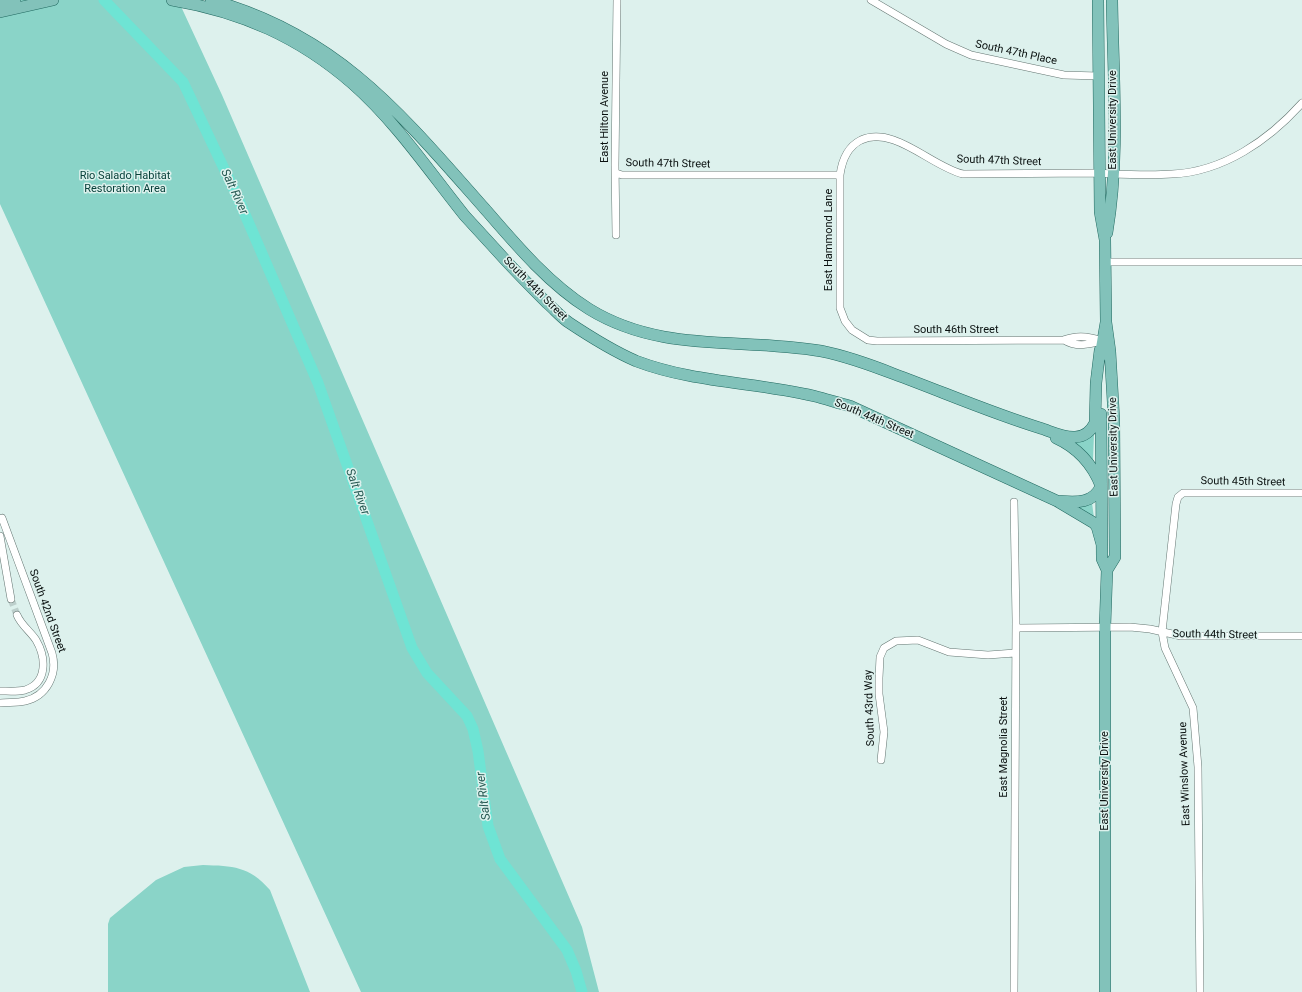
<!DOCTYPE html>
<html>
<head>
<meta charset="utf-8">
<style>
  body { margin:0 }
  canvas { display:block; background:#ddf1ed }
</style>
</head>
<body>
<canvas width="1302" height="992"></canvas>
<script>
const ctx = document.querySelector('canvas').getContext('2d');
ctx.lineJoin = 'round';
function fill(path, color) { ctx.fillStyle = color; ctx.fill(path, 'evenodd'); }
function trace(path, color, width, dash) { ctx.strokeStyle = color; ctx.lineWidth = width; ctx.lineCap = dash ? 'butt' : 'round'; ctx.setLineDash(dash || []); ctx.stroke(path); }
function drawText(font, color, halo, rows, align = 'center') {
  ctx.font = font + ' Roboto,sans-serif'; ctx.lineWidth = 3; ctx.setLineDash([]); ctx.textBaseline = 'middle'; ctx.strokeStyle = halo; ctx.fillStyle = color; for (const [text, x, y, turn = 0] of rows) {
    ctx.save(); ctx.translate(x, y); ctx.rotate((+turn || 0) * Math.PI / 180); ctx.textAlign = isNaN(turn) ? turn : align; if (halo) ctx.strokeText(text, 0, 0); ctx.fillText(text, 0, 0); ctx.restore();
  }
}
fill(new Path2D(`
  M 0,0 L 178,0 L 222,95 L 582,927 L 599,992 L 361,992 L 0,204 Z
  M 1093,433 L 1094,434 L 1093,460 L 1075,443 Z
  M 1092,503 L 1094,518 L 1075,507 Z
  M 203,865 C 233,866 249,866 270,890 L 310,992 L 108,992 L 108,924 L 110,918 L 156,880 L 184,867 Z`), '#8ad4c8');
trace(new Path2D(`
  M 104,0 L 183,82 L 237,196 L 318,383 L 412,648 L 427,673 L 467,716 L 473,729 L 478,751 L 488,826 L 500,859 L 567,950 L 576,971 L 582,992`), '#6ee4d4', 11);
trace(new Path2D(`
  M 11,599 L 17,615`), '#bdcfcc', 7, [7, 3.5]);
const minor = new Path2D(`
  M 871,0 L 946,44 L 971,55 L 1064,75 L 1098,76
  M 616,173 L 622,175 L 840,175
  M 616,235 L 615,165 L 617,0
  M 1105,262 L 1302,262
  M 1064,340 C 1077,348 1090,344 1103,341
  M 1102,341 C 1089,336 1076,335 1064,340 L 877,341 L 868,340 L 852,330 L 845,321 L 840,308 L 840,175 C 842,160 847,147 861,140 C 894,125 932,167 963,174 C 1006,174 1050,173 1093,173 C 1120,174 1146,176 1172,174 C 1223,172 1269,140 1302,103
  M 1014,502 L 1016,620 L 1014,992
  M 0,536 L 11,599
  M 1016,628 L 1130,627 L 1150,629 L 1181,636 L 1302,636
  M 0,691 C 8,691 17,692 25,690 C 48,683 46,657 36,640 C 30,631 21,625 17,615
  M 0,703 C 8,702 17,703 25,701 C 47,696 58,674 52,653 L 2,518
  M 881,760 L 884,732 L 879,694 L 879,678 L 880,657 L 884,648 L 896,641 L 918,640 L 949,652 L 988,655 L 1015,653
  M 1200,992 L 1198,767 L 1193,708 L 1165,648 L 1162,632 L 1176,504 L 1178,497 L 1183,493 L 1302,493`);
const primary = new Path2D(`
  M 172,0 C 242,12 299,37 353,84 C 396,122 429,171 465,216 C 476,228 487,240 498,252 C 514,270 530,286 547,303 C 554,309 561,317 568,322 C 589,336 613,351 636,361 C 694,383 755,382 814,396 C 826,399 838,403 850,406 L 1057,501 L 1094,523 L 1097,527 L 1102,545
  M 211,0 C 338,35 402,115 485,209 C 516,245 549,284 589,309 C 662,354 741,337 821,351 C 846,356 871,365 894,374 C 943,392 991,413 1040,428 C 1050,431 1064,438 1075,437 C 1084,437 1091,431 1095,423 L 1096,383 L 1100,350
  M 1098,0 L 1100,212 L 1105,240 L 1106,322 L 1110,351 L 1114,420 L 1115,557 L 1107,570
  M 0,4 L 15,0
  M 0,12 L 53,0
  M 1107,233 C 1120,157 1113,77 1112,0
  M 1100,357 L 1106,322
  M 1101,414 L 1102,559 L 1107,570 L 1105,627 L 1105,992
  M 1056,438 C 1078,448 1092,463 1101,486 C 1093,505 1074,502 1057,501`);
trace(minor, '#647672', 8);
trace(primary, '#216960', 12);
trace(minor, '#fff', 7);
trace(primary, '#82c2ba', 11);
drawText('11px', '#09100f', '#ddf1ed', [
  ["South 47th Place",1016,53,12],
  ["East Hilton Avenue",605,117,-90],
  ["East University Drive",1113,120,-90],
  ["South 47th Street",999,161,2],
  ["South 47th Street",668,164,1],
  ["East Hammond Lane",829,240,-90],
  ["South 44th Street",535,289,45],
  ["South 46th Street",956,330],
  ["South 44th Street",874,419,23],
  ["East University Drive",1114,447,-91],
  ["South 45th Street",1243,482,1],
  ["South 42nd Street",47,611,70],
  ["South 44th Street",1215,635,1],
  ["South 43rd Way",870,708,-92],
  ["East Magnolia Street",1004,747,-90],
  ["East Winslow Avenue",1185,774,-92],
  ["East University Drive",1105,781,-90]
]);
drawText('11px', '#08413a', '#ddf1ed', [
  ["Rio Salado Habitat",125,176],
  ["Restoration Area",125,189]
]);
drawText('italic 12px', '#265952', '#ddf1ed', [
  ["Salt River",234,192,65],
  ["Salt River",357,492,70],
  ["Salt River",484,796,-97]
]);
</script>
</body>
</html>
